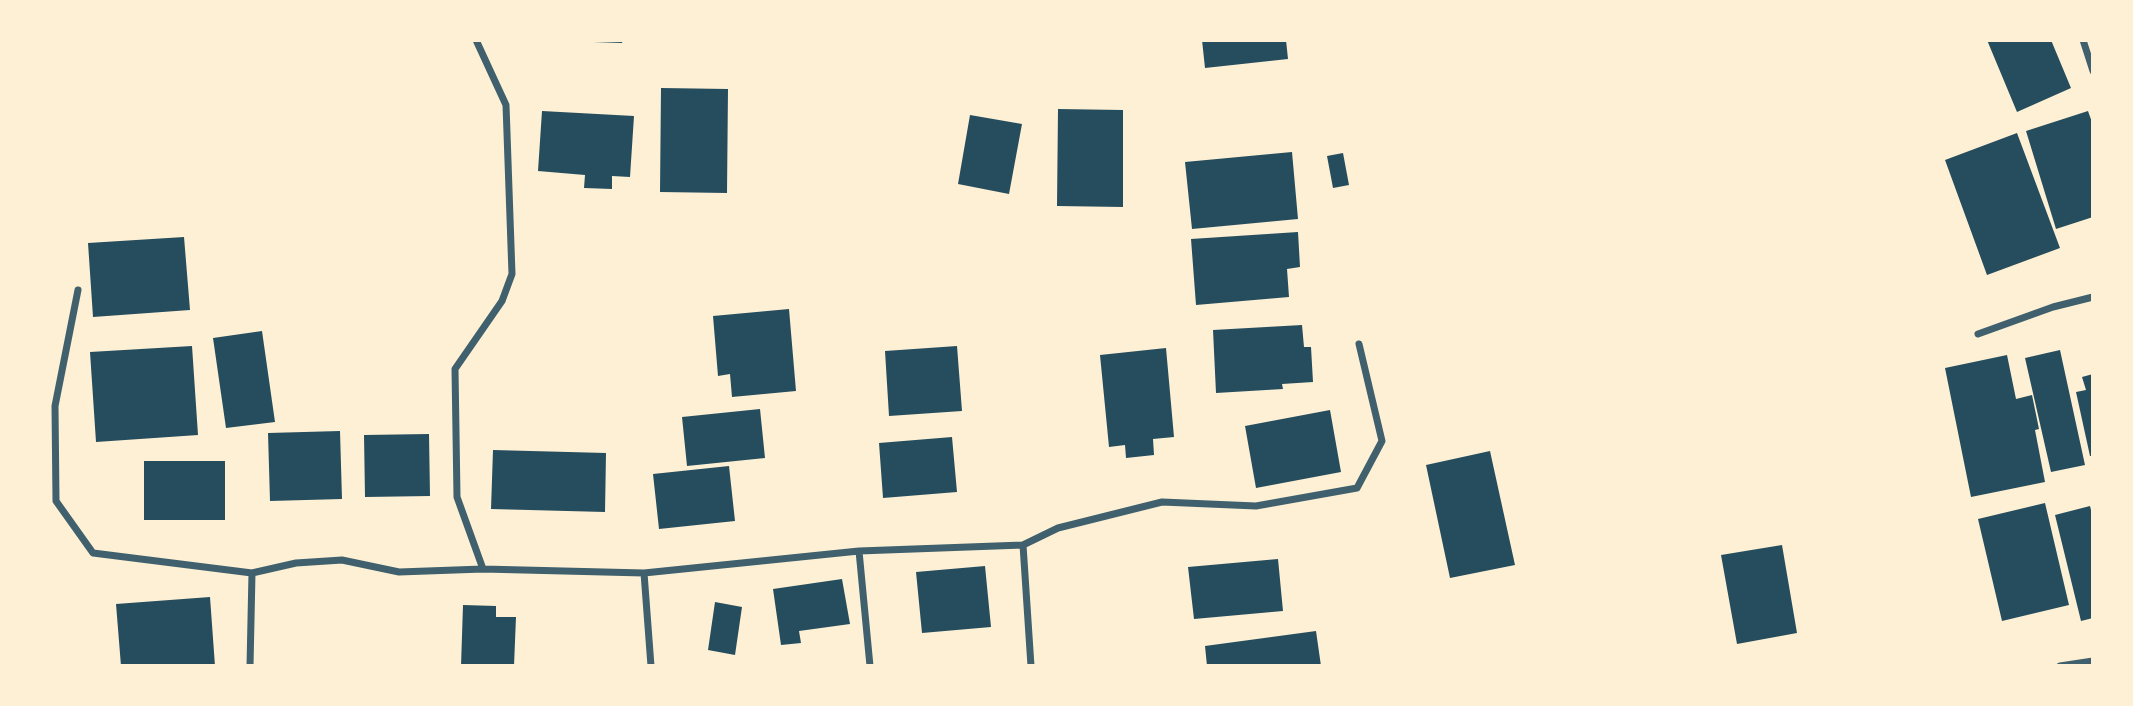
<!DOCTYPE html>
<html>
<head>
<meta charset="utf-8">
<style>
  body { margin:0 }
  #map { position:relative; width:2133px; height:706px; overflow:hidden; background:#fdf0d5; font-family:"Fira Sans Condensed",sans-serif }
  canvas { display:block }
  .frame { position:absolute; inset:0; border:42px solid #fdf0d5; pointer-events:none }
</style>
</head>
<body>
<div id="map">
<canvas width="2133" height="706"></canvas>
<div class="frame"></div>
</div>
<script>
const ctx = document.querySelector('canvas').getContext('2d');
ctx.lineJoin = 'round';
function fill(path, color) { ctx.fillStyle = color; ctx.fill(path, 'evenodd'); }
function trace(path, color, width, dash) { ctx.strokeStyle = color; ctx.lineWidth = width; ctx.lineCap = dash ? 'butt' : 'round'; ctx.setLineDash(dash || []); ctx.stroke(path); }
fill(new Path2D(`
  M 593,40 L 623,40 L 622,43 L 593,42 Z
  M 1202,40 L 1286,40 L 1288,59 L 1205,68 Z
  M 1987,40 L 2051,40 L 2071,88 L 2017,112 Z
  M 661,88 L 728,89 L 727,193 L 660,192 Z
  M 1058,109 L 1123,110 L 1123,207 L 1057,206 Z
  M 542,111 L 634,116 L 630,177 L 612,176 L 612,189 L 584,188 L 585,175 L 538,171 Z
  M 2088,111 L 2093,125 L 2093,217 L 2056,229 L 2026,131 Z
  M 970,115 L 1022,124 L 1009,194 L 958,184 Z
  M 2017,133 L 2060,248 L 1987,275 L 1945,160 Z
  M 1292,152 L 1298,219 L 1192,229 L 1185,162 Z
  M 1343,153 L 1349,185 L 1333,188 L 1327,156 Z
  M 1298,232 L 1300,267 L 1287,269 L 1289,297 L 1196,305 L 1191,239 Z
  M 184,237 L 190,310 L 93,317 L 88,243 Z
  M 789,309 L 796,391 L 732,397 L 730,374 L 718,376 L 713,316 Z
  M 1302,325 L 1304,347 L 1311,347 L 1313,382 L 1282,384 L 1283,389 L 1216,393 L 1213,330 Z
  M 262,331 L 275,422 L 226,428 L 213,338 Z
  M 192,346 L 198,435 L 96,442 L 90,352 Z
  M 957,346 L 962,411 L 889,416 L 885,351 Z
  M 1166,348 L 1174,437 L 1153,439 L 1154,455 L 1126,458 L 1125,445 L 1109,447 L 1100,355 Z
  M 2060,350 L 2085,465 L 2051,472 L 2025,358 Z
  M 2007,355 L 2016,399 L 2032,395 L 2039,429 L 2035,430 L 2045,482 L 1971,497 L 1945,368 Z
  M 2093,374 L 2093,456 L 2090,456 L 2076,392 L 2086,390 L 2082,377 Z
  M 760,409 L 765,458 L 687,466 L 682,417 Z
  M 1330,410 L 1341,472 L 1256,488 L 1245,426 Z
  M 340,431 L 342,499 L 270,501 L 268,433 Z
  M 429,434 L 430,496 L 365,497 L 364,435 Z
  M 952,437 L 957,492 L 883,498 L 879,443 Z
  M 493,450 L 606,453 L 605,512 L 491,509 Z
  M 1490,451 L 1515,565 L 1450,578 L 1426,465 Z
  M 144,461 L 225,461 L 225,520 L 144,520 Z
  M 729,466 L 735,521 L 659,529 L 653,474 Z
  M 2045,503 L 2069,605 L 2002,621 L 1978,519 Z
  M 2090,506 L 2093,518 L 2093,618 L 2081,621 L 2055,515 Z
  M 1782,545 L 1797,633 L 1737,644 L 1721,555 Z
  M 1278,559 L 1283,611 L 1194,619 L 1188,567 Z
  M 985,566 L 991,627 L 922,633 L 916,572 Z
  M 842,579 L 850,624 L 799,631 L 801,643 L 781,645 L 773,589 Z
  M 210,597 L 215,666 L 121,666 L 116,604 Z
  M 715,602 L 742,607 L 735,655 L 708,650 Z
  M 463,605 L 496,606 L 496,617 L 516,617 L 514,666 L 461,666 Z
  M 1316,631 L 1321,666 L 1207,666 L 1205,646 Z`), '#264d5e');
trace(new Path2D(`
  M 476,40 L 506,105 L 512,274 L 502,301 L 455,369 L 457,497 L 483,569
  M 2083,40 L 2093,71
  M 78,290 L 55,406 L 56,501 L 93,553 L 252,573 L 296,563 L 342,560 L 399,572 L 483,569 L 644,573 L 859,551 L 1023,545 L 1058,528 L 1162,502 L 1256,506 L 1357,488 L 1382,441 L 1359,344
  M 1978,334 L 2053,307 L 2093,297
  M 1023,545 L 1031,666
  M 859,551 L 870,666
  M 644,573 L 651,666
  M 250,666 L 252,573
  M 2060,666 L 2093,661`), '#3f606c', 7);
</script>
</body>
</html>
